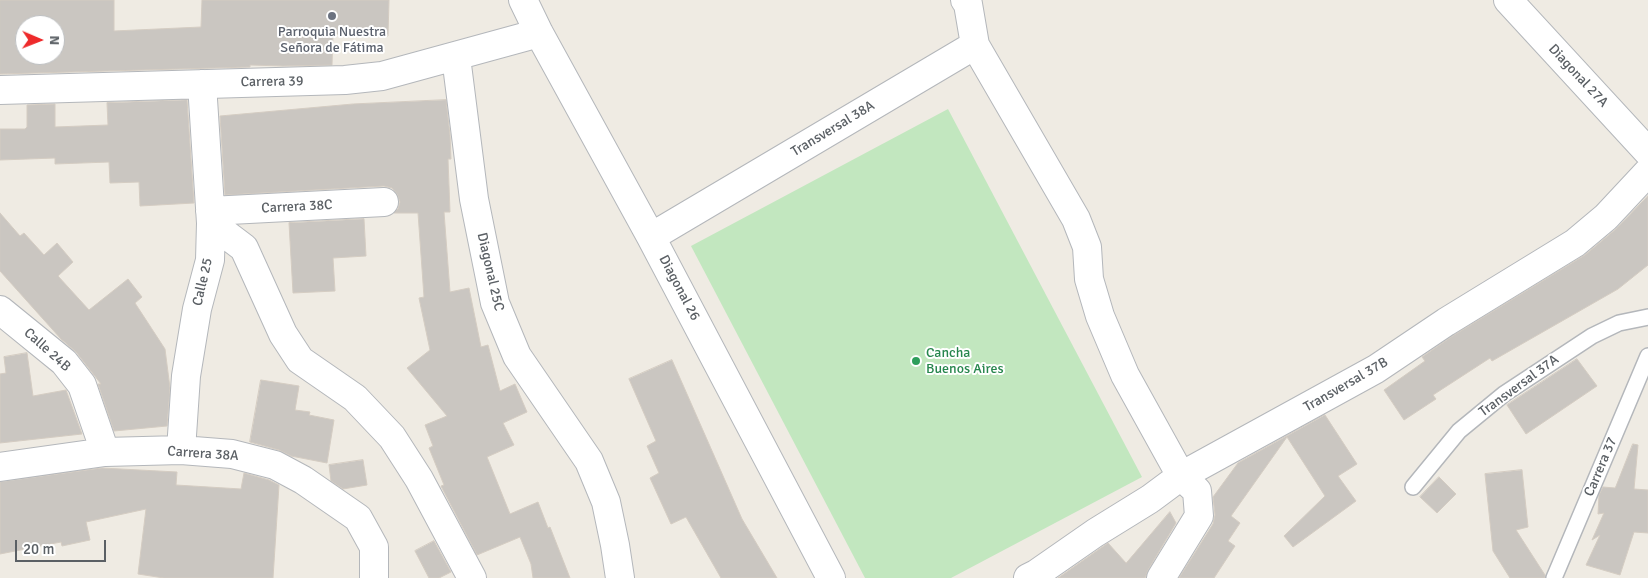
<!DOCTYPE html>
<html>
<head>
<meta charset="utf-8">
<style>
  body { margin:0 }
  #map { position:relative; width:1648px; height:578px; overflow:hidden; background:#efebe3; font-family:Signika,sans-serif }
  canvas { display:block }
  .north { position:absolute; left:15px; top:15px; width:50px; height:50px; box-sizing:border-box; background:#fff; border:1px solid #bdbfc1; border-radius:50%; rotate:91deg; font-size:14px; font-weight:700; line-height:20px; text-align:center; color:#5b6065 }
  .north::after { content:''; display:block; margin:auto; width:18px; height:22px; background:#ee2a2b; clip-path:polygon(50% 0,100% 100%,50% 72%,0 100%) }
  .scale { position:absolute; left:15px; top:540px; width:91px; height:22px; box-sizing:border-box; border:2px solid #5b6065; border-top:0; padding-left:6px; font-size:15px; line-height:18px; white-space:nowrap; color:#5b6065; -webkit-text-stroke:4px #fff; paint-order:stroke }
</style>
</head>
<body>
<div id="map">
<canvas width="1648" height="578"></canvas>
<div class="north">N</div>
<div class="scale">20 m</div>
</div>
<script>
const ctx = document.querySelector('canvas').getContext('2d');
ctx.lineJoin = 'round';
function fill(path, color) { ctx.fillStyle = color; ctx.fill(path, 'evenodd'); }
function trace(path, color, width, dash) { ctx.strokeStyle = color; ctx.lineWidth = width; ctx.lineCap = dash ? 'butt' : 'round'; ctx.setLineDash(dash || []); ctx.stroke(path); }
function drawText(font, color, halo, rows, align = 'center') {
  ctx.font = font + ' Signika,sans-serif'; ctx.lineWidth = 4; ctx.setLineDash([]); ctx.textBaseline = 'middle'; ctx.strokeStyle = halo; ctx.fillStyle = color; for (const [text, x, y, turn = 0] of rows) {
    ctx.save(); ctx.translate(x, y); ctx.rotate((+turn || 0) * Math.PI / 180); ctx.textAlign = isNaN(turn) ? turn : align; if (halo) ctx.strokeText(text, 0, 0); ctx.fillText(text, 0, 0); ctx.restore();
  }
}
fill(new Path2D(`
  M 948,109 L 1142,477 L 951,578 L 865,578 L 691,246 Z`), '#c2e7bf');
const building = new Path2D(`
  M 0,0 L 114,0 L 114,31 L 201,27 L 202,0 L 389,0 L 388,36 L 333,34 L 332,65 L 283,66 L 250,65 L 250,67 L 0,74 ZM 25,25 L 55,25 L 55,55 L 25,55 Z
  M 187,100 L 194,203 L 140,206 L 139,182 L 110,183 L 109,162 L 55,164 L 55,158 L 0,160 L 0,129 L 25,129 L 27,127 L 27,105 L 55,104 L 55,127 L 108,125 L 107,103 Z
  M 446,100 L 450,135 L 451,159 L 448,159 L 450,212 L 444,212 L 450,292 L 469,288 L 481,347 L 488,345 L 500,391 L 515,384 L 527,412 L 503,423 L 514,445 L 487,457 L 510,514 L 538,502 L 548,528 L 550,527 L 570,578 L 533,578 L 531,564 L 520,537 L 477,555 L 441,486 L 444,485 L 429,448 L 433,446 L 425,425 L 447,416 L 407,368 L 430,350 L 419,298 L 424,297 L 418,213 L 394,213 L 398,209 L 400,202 L 397,194 L 392,188 L 384,186 L 225,195 L 220,116 L 353,104 Z
  M 1648,196 L 1648,265 L 1618,289 L 1492,361 L 1490,358 L 1433,395 L 1436,399 L 1404,420 L 1384,390 L 1425,361 L 1422,357 L 1454,335 L 1585,255 L 1616,229 Z
  M 0,213 L 20,236 L 24,233 L 44,255 L 57,243 L 73,262 L 58,276 L 89,310 L 128,279 L 142,297 L 135,303 L 165,349 L 170,388 L 167,426 L 114,431 L 98,384 L 101,384 L 76,352 L 61,339 L 0,271 Z
  M 364,219 L 366,256 L 333,258 L 335,291 L 293,293 L 289,223 Z
  M 27,353 L 33,396 L 66,390 L 82,434 L 0,443 L 0,374 L 6,373 L 4,357 Z
  M 1577,359 L 1597,386 L 1526,434 L 1507,405 Z
  M 672,360 L 742,519 L 777,578 L 721,578 L 686,517 L 671,524 L 650,478 L 659,473 L 647,446 L 656,441 L 629,379 Z
  M 261,380 L 299,386 L 295,410 L 310,412 L 309,415 L 334,420 L 327,463 L 291,456 L 279,450 L 250,442 Z
  M 1325,415 L 1357,464 L 1338,476 L 1356,501 L 1293,547 L 1284,536 L 1325,496 L 1287,437 L 1231,516 L 1240,523 L 1228,541 L 1235,546 L 1214,578 L 1179,578 L 1213,524 L 1215,515 L 1213,497 L 1238,463 Z
  M 1633,444 L 1638,445 L 1634,489 L 1648,490 L 1648,533 L 1634,532 L 1620,575 L 1586,565 L 1600,535 L 1592,540 L 1604,513 L 1598,514 L 1599,495 L 1603,487 L 1615,488 Z
  M 363,460 L 367,485 L 343,489 L 331,481 L 329,465 Z
  M 102,468 L 177,472 L 176,485 L 241,489 L 244,473 L 269,480 L 279,485 L 273,578 L 164,578 L 138,574 L 146,509 L 86,522 L 90,540 L 62,546 L 61,542 L 0,554 L 0,482 Z
  M 1522,470 L 1528,527 L 1516,530 L 1545,575 L 1545,578 L 1510,578 L 1493,551 L 1485,474 Z
  M 1439,477 L 1456,494 L 1437,513 L 1420,497 Z
  M 1170,512 L 1176,523 L 1148,570 L 1145,578 L 1058,578 L 1108,543 L 1126,563 Z
  M 434,541 L 451,572 L 439,578 L 429,578 L 415,551 Z`);
fill(building, '#cac6c1');
trace(building, '#d4ccc2', 1);
const lane = new Path2D(`
  M 1413,487 L 1459,431 L 1504,394 L 1592,336 L 1619,323 L 1648,317
  M 1554,578 L 1648,356`);
const street = new Path2D(`
  M 523,0 L 539,33 L 651,237 L 831,578
  M 1508,0 L 1648,152
  M 975,45 L 1076,219 L 1087,247 L 1089,279 L 1100,316 L 1125,375 L 1181,476 L 1197,491 L 1199,516 L 1161,578
  M 456,57 L 474,199 L 495,303 L 517,356 L 589,461 L 606,502 L 615,545 L 620,578
  M 0,90 L 345,80 L 382,76 L 539,33
  M 210,211 L 384,202
  M 211,223 L 244,248 L 283,334 L 300,360 L 355,398 L 392,437 L 419,479 L 472,578
  M 651,237 L 975,45 L 968,4 L 965,0
  M 0,310 L 64,362 L 82,385 L 105,452
  M 181,450 L 186,376 L 197,309 L 210,260 L 211,223 L 202,84
  M 0,467 L 105,452 L 181,450 L 232,454 L 275,465 L 303,480 L 358,518 L 374,547 L 374,578
  M 1028,578 L 1036,574 L 1095,533 L 1150,499 L 1181,476 L 1376,369 L 1446,322 L 1575,243 L 1606,217 L 1648,172`);
trace(lane, '#b4b7bb', 18);
trace(street, '#b4b7bb', 30);
trace(lane, '#fff', 15);
trace(street, '#fff', 28);
for (const [x, y, r, color] of [
  [332,16,5,"#6b7280"],
  [916,361,5,"#2e9e5b"]
]) { const dot = new Path2D(); dot.arc(x, y, r, 0, 2 * Math.PI); ctx.fillStyle = color; ctx.fill(dot); trace(dot, '#fff', 2); }
drawText('14px', '#5b616d', '#fff', [
  ["Parroquia Nuestra",332,32],
  ["Señora de Fátima",332,48]
]);
drawText('14px', '#5b6065', '#fff', [
  ["Diagonal 27A",1578,76,47],
  ["Carrera 39",272,82,-1],
  ["Transversal 38A",833,129,-31],
  ["Carrera 38C",297,207,-3],
  ["Diagonal 25C",490,272,77],
  ["Calle 25",203,282,-77],
  ["Diagonal 26",679,288,62],
  ["Calle 24B",47,350,42],
  ["Transversal 37B",1346,385,-30],
  ["Transversal 37A",1519,386,-36],
  ["Carrera 38A",203,454,4],
  ["Carrera 37",1601,467,-67]
]);
drawText('14px', '#27864d', '#fff', [
  ["Cancha",926,353],
  ["Buenos Aires",926,369]
], 'left');
</script>
</body>
</html>
